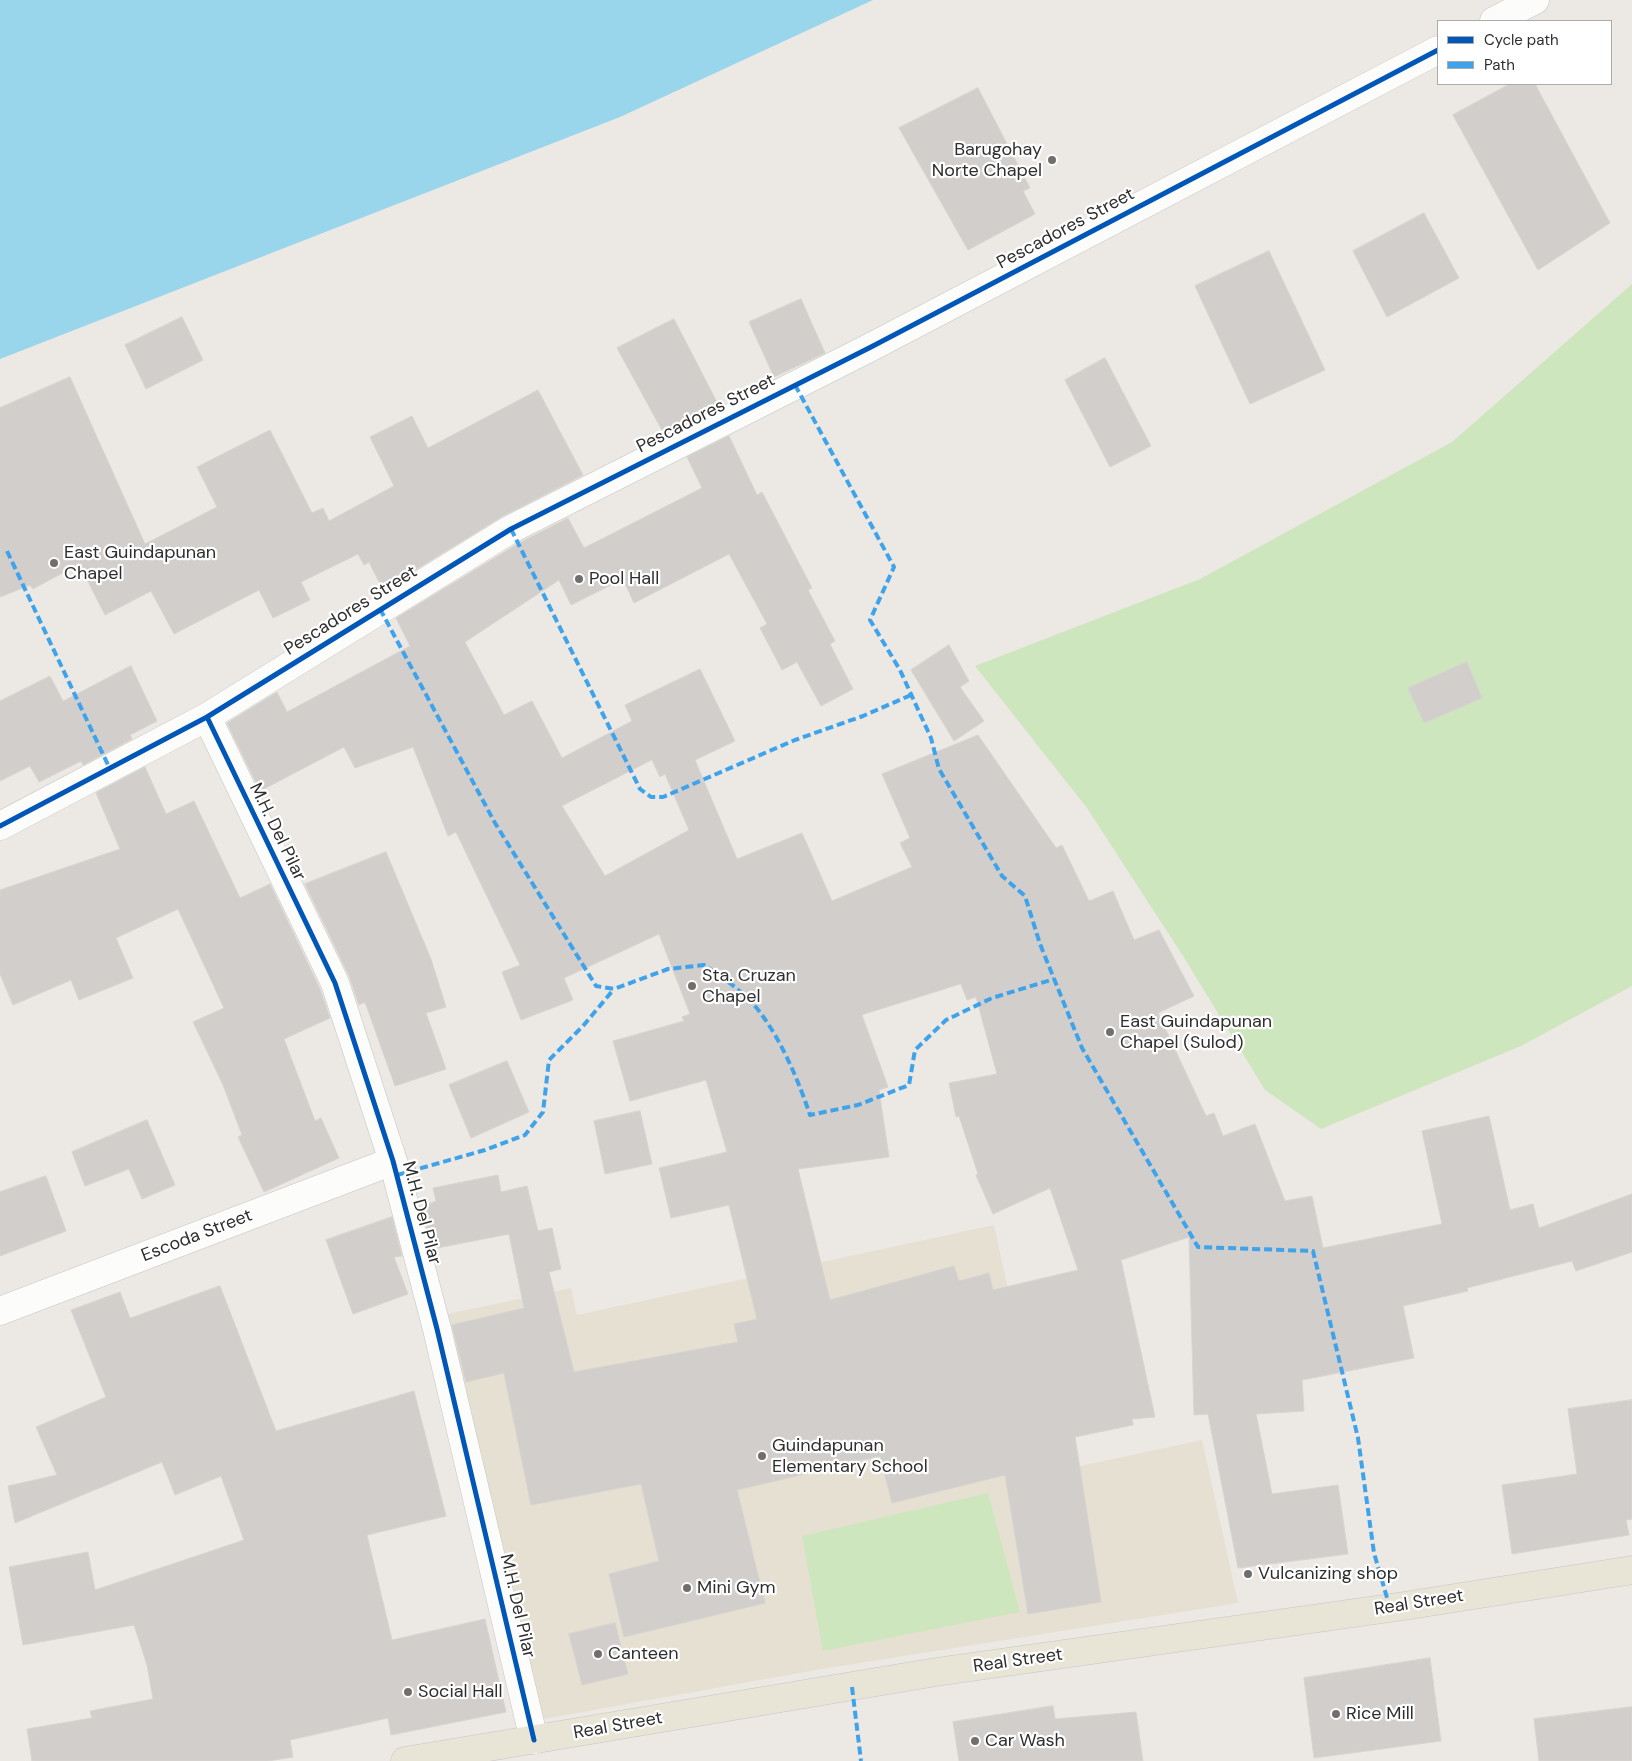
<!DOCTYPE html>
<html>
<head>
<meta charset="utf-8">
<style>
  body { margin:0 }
  #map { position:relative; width:1632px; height:1761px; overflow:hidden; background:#ece8e4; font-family:"DM Sans",sans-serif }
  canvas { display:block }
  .legend { position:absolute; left:1437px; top:20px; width:175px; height:65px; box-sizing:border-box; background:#fff; border:1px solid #ababab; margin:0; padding:6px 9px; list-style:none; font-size:15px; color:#2e2e2e }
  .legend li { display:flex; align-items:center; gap:10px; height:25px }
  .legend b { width:25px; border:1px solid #ababab }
</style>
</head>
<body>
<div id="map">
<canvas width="1632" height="1761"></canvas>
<ul class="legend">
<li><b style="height:6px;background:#0057b8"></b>Cycle path</li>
<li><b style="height:6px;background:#3ea3eb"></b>Path</li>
</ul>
</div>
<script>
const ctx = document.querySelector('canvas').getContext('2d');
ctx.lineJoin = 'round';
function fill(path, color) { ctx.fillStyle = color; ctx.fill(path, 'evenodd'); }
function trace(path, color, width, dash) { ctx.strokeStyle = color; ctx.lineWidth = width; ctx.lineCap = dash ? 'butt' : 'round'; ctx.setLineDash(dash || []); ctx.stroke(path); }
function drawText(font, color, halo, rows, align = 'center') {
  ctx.font = font + ' "DM Sans",sans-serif'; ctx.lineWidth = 4.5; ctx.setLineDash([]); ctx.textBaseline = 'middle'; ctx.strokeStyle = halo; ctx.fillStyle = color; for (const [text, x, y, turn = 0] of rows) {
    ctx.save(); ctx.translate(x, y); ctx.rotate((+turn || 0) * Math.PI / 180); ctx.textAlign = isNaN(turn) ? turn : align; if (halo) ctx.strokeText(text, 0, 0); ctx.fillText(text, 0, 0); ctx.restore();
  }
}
fill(new Path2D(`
  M 994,1225 L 1048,1473 L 1202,1440 L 1238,1603 L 816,1670 L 538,1720 L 448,1314 L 571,1288 L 577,1315 Z`), '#e6e0d3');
fill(new Path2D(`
  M 1632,284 L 1632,986 L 1521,1046 L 1321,1129 L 1265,1090 L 1183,956 L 1087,808 L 975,666 L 1200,579 L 1452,442 Z
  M 988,1493 L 1020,1612 L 823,1651 L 802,1536 Z`), '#cee6be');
fill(new Path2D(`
  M 0,0 L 873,0 L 620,117 L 0,359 Z`), '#99d6ec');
const building = new Path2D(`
  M 1510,84 L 1535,84 L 1610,223 L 1538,270 L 1453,115 Z
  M 978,88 L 1030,188 L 1023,191 L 1035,214 L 968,250 L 899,128 Z
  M 1424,213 L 1459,278 L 1387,317 L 1353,251 Z
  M 1269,251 L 1325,370 L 1250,404 L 1195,286 Z
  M 801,299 L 825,353 L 774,377 L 749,322 Z
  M 182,317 L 203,360 L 146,389 L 125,345 Z
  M 674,319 L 719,406 L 674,429 L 673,427 L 663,432 L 617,348 Z
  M 1105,358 L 1151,446 L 1110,467 L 1065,380 Z
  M 70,377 L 145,544 L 217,507 L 197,467 L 270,430 L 312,513 L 323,508 L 329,521 L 394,486 L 370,437 L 412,416 L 428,448 L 538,390 L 583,475 L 503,516 L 383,590 L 369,562 L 364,565 L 358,554 L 301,582 L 310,600 L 273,618 L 259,590 L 174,634 L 151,591 L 105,615 L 79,564 L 33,589 L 30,585 L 0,597 L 0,408 Z
  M 729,436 L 757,495 L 762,492 L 812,588 L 808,590 L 835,641 L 830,644 L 853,689 L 821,706 L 797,662 L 782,670 L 760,628 L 767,624 L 729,554 L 634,603 L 623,579 L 571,605 L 559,580 L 465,642 L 504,715 L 532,701 L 562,758 L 632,721 L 625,705 L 700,669 L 735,741 L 695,760 L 737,859 L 802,833 L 832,901 L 912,867 L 900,843 L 910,838 L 882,774 L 978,735 L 1056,848 L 1062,845 L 1089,901 L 1113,891 L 1134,940 L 1159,930 L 1194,996 L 1158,1013 L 1206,1116 L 1214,1113 L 1223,1136 L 1255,1124 L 1285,1201 L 1312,1196 L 1323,1248 L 1442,1224 L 1422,1131 L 1489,1116 L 1510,1210 L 1533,1204 L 1539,1228 L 1632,1194 L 1632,1252 L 1576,1271 L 1572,1261 L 1467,1288 L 1468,1291 L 1403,1306 L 1414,1358 L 1302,1380 L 1304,1411 L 1256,1414 L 1272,1494 L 1338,1485 L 1348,1554 L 1238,1568 L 1208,1414 L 1194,1415 L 1189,1237 L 1121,1260 L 1155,1417 L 1132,1419 L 1133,1425 L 1075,1437 L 1101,1602 L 1028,1614 L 1005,1475 L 892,1503 L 880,1456 L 737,1490 L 765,1603 L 624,1637 L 609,1574 L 659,1561 L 641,1484 L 531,1505 L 504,1373 L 466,1382 L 452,1325 L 524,1308 L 509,1234 L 432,1249 L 421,1207 L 436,1201 L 433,1188 L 498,1175 L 501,1192 L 527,1186 L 538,1231 L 552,1228 L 561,1269 L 549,1272 L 574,1372 L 738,1342 L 734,1324 L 757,1319 L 729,1205 L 671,1218 L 659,1168 L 727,1152 L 706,1080 L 630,1101 L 613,1041 L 684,1021 L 682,1017 L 690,1014 L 659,934 L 564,978 L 573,1000 L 521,1020 L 502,972 L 520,965 L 456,832 L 448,836 L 413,747 L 355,768 L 344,747 L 260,791 L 227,723 L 277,692 L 287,712 L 410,646 L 396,618 L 519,543 L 568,518 L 584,548 L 702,488 L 687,457 ZM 652,760 L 660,777 L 665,774 L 689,830 L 605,876 L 562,806 ZM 961,984 L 967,1000 L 976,997 L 997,1074 L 949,1083 L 956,1117 L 959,1116 L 978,1174 L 976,1175 L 993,1214 L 1050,1188 L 1078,1270 L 993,1290 L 989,1273 L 959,1281 L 954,1266 L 830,1300 L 798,1169 L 889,1157 L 879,1090 L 888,1087 L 862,1015 Z
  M 949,645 L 969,681 L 960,687 L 984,721 L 954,741 L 911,670 Z
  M 1467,662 L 1482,698 L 1424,723 L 1408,688 Z
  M 131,666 L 157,721 L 130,735 L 132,739 L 83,765 L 81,761 L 39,782 L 30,766 L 0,781 L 0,701 L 50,676 L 63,701 Z
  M 145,767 L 166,814 L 194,801 L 240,898 L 270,884 L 320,989 L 330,1018 L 284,1039 L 315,1121 L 321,1118 L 339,1158 L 264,1192 L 238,1137 L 242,1135 L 223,1085 L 193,1022 L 224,1008 L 178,909 L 116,938 L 133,978 L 79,1000 L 71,980 L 13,1005 L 0,974 L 0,890 L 120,849 L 96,793 Z
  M 386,852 L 431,959 L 446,1007 L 426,1013 L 446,1069 L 395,1086 L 365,1002 L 359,1005 L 349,976 L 305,884 Z
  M 507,1061 L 529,1112 L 471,1138 L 449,1085 Z
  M 640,1111 L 652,1164 L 605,1174 L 594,1121 Z
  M 147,1120 L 175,1185 L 142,1199 L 129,1169 L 85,1186 L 72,1152 Z
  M 46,1176 L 66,1231 L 0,1256 L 0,1192 Z
  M 392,1217 L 402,1256 L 394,1257 L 408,1294 L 353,1314 L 326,1240 Z
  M 220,1286 L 276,1431 L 414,1391 L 446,1516 L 367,1535 L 392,1640 L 485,1619 L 506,1712 L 391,1735 L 388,1718 L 290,1740 L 293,1757 L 268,1761 L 32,1761 L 27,1729 L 92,1718 L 90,1711 L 153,1699 L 147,1665 L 134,1625 L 23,1645 L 9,1567 L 88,1552 L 95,1590 L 244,1540 L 221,1476 L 175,1495 L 162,1462 L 15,1523 L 8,1486 L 57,1475 L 36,1427 L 106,1397 L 71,1310 L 120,1292 L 130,1318 Z
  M 1632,1400 L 1632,1519 L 1626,1520 L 1629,1535 L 1512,1554 L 1502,1485 L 1577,1474 L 1568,1409 Z
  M 615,1623 L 628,1674 L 582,1685 L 569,1634 Z
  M 1430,1658 L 1441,1741 L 1314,1758 L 1304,1678 Z
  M 1053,1706 L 1055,1719 L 1136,1712 L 1143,1761 L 959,1761 L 953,1722 Z
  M 1632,1707 L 1632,1761 L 1539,1761 L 1534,1719 Z`);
fill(building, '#d1cecb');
trace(building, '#d7d4d0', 1);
const street = new Path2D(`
  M 1494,21 L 1535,0
  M 207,717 L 335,983 L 393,1161 L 437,1329 L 534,1740
  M 0,826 L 207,717 L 511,529 L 871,347 L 1438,50
  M 0,1311 L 393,1161`);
const primary = new Path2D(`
  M 405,1761 L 936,1672 L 1404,1606 L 1632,1570`);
trace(street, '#c5c4c5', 29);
trace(primary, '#c6c5c4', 29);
trace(street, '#fcfcfb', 28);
trace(primary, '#e8e4d6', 28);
trace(new Path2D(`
  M 795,385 L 894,567 L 870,620 L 900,670 L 931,738 L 939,769 L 1002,876 L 1025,896 L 1040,944 L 1082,1048 L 1198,1247 L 1313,1251 L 1358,1438 L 1374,1553 L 1390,1608
  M 511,529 L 640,789 L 651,797 L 663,797 L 795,740 L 863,716 L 911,695
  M 7,551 L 109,767
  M 380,609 L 495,823 L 596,986 L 614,989 L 668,969 L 704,965 C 725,979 747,994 762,1015 C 783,1044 799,1082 810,1115 L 858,1105 L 909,1085 L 915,1050 L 946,1020 L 992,998 L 1054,979
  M 397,1175 L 485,1150 L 525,1135 L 543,1112 L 549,1060 L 583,1026 L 614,989
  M 852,1687 L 861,1761`), '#3ea3eb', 4, [8, 4]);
trace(new Path2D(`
  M 207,717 L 335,983 L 393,1161 L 437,1329 L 534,1740
  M 0,826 L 207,717 L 511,529 L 871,347 L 1438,50`), '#0057b8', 5);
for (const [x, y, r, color] of [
  [1052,160,5,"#706f6e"],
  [54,563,5,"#706f6e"],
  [579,579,5,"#706f6e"],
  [692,986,5,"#706f6e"],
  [1110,1032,5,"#706f6e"],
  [762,1456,5,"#706f6e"],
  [1248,1574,5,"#706f6e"],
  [687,1588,5,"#706f6e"],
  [598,1654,5,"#706f6e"],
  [408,1692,5,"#706f6e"],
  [1336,1714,5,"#706f6e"],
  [975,1741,5,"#706f6e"]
]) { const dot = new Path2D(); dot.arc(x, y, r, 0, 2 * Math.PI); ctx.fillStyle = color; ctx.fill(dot); trace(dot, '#fff', 2); }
drawText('18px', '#2e2e2e', '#fff', [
  ["Barugohay",1042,150,"right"],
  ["Norte Chapel",1042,171,"right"],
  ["East Guindapunan",64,553],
  ["Chapel",64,574],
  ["Pool Hall",589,579],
  ["Sta. Cruzan",702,976],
  ["Chapel",702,997],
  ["East Guindapunan",1120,1022],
  ["Chapel (Sulod)",1120,1043],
  ["Guindapunan",772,1446],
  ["Elementary School",772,1467],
  ["Vulcanizing shop",1258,1574],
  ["Mini Gym",697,1588],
  ["Canteen",608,1654],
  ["Social Hall",418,1692],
  ["Rice Mill",1346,1714],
  ["Car Wash",985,1741]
], 'left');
drawText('18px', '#2e2e2e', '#fff', [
  ["Pescadores Street",1066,229,-28],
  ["Pescadores Street",706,414,-27],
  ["Pescadores Street",351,611,-32],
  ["M.H. Del Pilar",277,832,64],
  ["M.H. Del Pilar",421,1213,75],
  ["Escoda Street",197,1236,-21],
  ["Real Street",1419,1603,-9],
  ["M.H. Del Pilar",517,1606,77],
  ["Real Street",1018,1661,-8],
  ["Real Street",618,1726,-10]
]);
</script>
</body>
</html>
